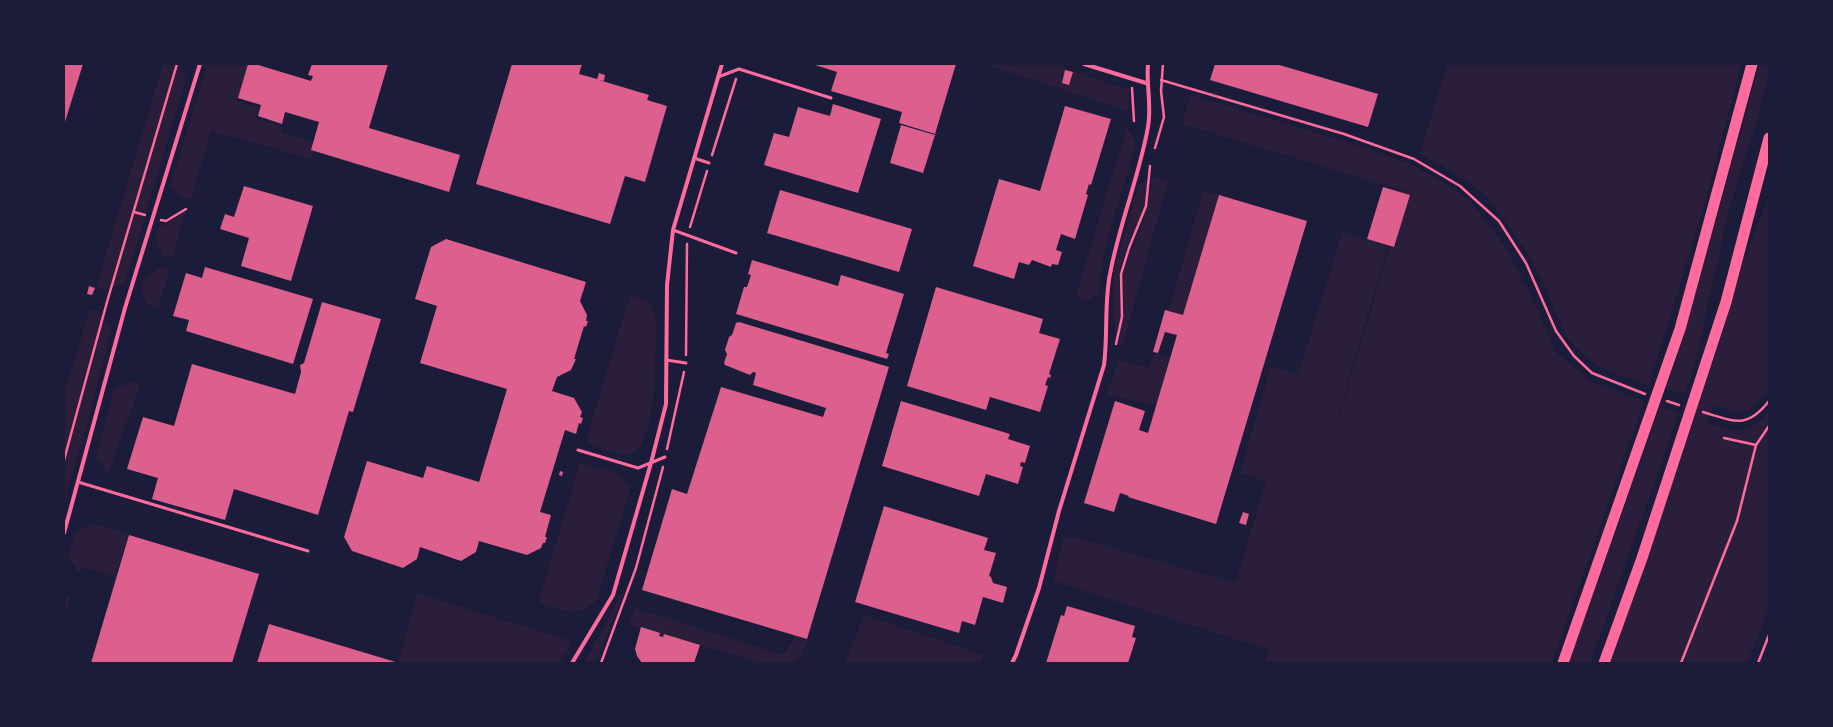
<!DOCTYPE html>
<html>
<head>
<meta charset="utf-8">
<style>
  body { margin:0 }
  #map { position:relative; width:1833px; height:727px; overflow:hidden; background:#1b1b3a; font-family:"Zilla Slab",serif }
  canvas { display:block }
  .frame { position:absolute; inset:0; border:65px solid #1b1b3a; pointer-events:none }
</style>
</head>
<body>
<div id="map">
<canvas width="1833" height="727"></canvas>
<div class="frame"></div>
</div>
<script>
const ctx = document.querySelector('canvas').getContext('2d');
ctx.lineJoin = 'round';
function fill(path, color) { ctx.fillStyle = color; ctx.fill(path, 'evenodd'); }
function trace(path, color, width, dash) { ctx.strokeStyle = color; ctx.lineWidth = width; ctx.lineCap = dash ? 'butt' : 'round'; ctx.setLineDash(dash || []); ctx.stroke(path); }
fill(new Path2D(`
  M 163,64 C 178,64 179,64 186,78 L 125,283 L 105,290 L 96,287 Z
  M 208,64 L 248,64 L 237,101 L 259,108 L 256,119 L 283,127 L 281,133 L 316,143 L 311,159 L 211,131 L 191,200 L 180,196 L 170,186 Z
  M 984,64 L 1053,64 L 1129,90 L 1128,111 Z
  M 1447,64 L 1741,64 L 1705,203 L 1649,385 L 1609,372 L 1593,362 L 1569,341 L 1542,281 L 1525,249 L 1493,205 L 1482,192 L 1460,176 L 1420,154 Z
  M 1760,64 L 1769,64 L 1769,75 L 1756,123 L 1729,209 L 1692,376 L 1685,394 L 1666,389 L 1680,348 Z
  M 1191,95 L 1370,149 L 1412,165 L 1444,182 L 1470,201 L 1504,245 L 1530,293 L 1555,351 L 1592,382 L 1644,401 L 1552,663 L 1265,663 L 1269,650 L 1053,581 L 1063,538 L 1074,537 L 1235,583 L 1266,482 L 1240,473 L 1271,366 L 1298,375 L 1342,233 L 1388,245 L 1326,458 L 1402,208 L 1404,191 L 1182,124 Z
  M 1127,127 L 1136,143 C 1123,191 1102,244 1099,293 L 1088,300 L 1079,299 L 1076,295 Z
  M 1153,177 L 1168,181 L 1123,345 L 1118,347 L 1124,314 L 1122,275 L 1145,217 Z
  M 1149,179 L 1145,206 L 1126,250 L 1119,273 L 1121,321 L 1115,342 L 1113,285 L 1114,268 L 1139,185 Z
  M 1203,192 L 1223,194 L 1187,316 L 1168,312 Z
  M 1769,196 L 1769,390 L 1749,410 L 1735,412 L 1714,404 L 1707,423 C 1737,433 1747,436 1769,411 L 1769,608 L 1747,663 L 1610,663 L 1684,451 L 1724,329 L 1743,263 Z
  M 186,209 L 173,258 L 163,256 L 155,239 L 160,224 L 164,226 Z
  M 161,267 L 170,269 L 158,308 L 148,305 L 141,291 L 145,277 Z
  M 631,296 C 651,299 654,303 656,323 C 655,349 658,443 632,454 C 624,457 594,446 586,441 L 624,314 Z
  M 90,309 L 98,311 L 112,328 L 86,429 L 64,503 L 64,394 Z
  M 1155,353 L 1172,358 L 1159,406 L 1106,395 L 1119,360 L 1149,368 Z
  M 131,382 L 141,383 L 108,474 L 96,456 L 114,389 Z
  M 1660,407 L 1679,413 L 1590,663 L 1569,663 Z
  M 580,463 L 617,472 L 624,478 L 630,489 L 597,599 C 579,621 561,609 538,602 Z
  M 95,524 L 129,534 L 115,577 L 81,567 L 79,574 L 68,554 L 77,530 Z
  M 624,589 L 619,607 L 595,663 L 584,663 Z
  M 417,593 L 572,641 L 559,663 L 398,663 Z
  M 71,595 L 64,619 L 64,598 Z
  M 635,608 L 784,655 L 795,635 L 809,639 L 797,663 L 762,663 L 628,625 Z
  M 864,615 L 984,655 L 981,663 L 845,663 Z`), '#2a1e3b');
fill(new Path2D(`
  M 64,64 L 83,64 L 64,125 Z
  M 248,64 L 255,64 L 311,81 L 313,76 L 308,75 L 312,64 L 388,64 L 369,128 L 460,155 L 449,192 L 311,150 L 319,122 L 285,112 L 282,124 L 258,116 L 261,105 L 238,98 Z
  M 512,64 L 582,64 L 579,74 L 597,79 L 599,73 L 605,75 L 604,81 L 599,80 L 649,95 L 647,100 L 667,106 L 645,182 L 625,176 L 610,224 L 476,184 Z
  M 812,64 L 956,64 L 935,134 L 899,123 L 902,112 L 831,91 L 837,72 Z
  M 1215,64 L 1276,64 L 1378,94 L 1368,127 L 1210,80 Z
  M 1065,70 L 1073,72 L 1069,85 L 1062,83 Z
  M 833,104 L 881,119 L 858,193 L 764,165 L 774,133 L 789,137 L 798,107 L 830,116 Z
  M 1065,106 L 1111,119 L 1091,185 L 1089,184 L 1086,194 L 1088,195 L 1075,239 L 1061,234 L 1056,250 L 1062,252 L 1058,265 L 1052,264 L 1051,267 L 1032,260 L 1029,265 L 1019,262 L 1014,279 L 973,266 L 999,179 L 1040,191 Z
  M 901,125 L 935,135 L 923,173 L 890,163 Z
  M 244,186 L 313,206 L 291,281 L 241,266 L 249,238 L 220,229 L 225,214 L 234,217 Z
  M 1383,187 L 1410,195 L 1394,247 L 1367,239 Z
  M 780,190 L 912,229 L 899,272 L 767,233 Z
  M 1219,195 L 1307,221 L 1216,524 L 1128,497 L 1129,496 L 1120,493 L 1114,512 L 1084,503 L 1115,401 L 1145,411 L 1139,430 L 1148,433 L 1177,335 L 1165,332 L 1158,353 L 1153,352 L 1165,310 L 1183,315 Z
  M 446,239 L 586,282 L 580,301 L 587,315 L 586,321 L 588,321 L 586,327 L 584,326 L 574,359 L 576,359 L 571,370 L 557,377 L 552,391 L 574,398 L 582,412 L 580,417 L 583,418 L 581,424 L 579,423 L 576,434 L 565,430 L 540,512 L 551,515 L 545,537 L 547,537 L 545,543 L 543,543 L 541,548 L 527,555 L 479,541 L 476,552 L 461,561 L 420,547 L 417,559 L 403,568 L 352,551 L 344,537 L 367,461 L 423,478 L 427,466 L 479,482 L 507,389 L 420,363 L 437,306 L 415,299 L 431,247 Z
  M 752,260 L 838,286 L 841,275 L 904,294 L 886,353 L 889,354 L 887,359 L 736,314 L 744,287 L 747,287 L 751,275 L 748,274 Z
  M 205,267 L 313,299 L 293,364 L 186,331 L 189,320 L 173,316 L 186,273 L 202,278 Z
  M 89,286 L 95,288 L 92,295 L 87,294 Z
  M 936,287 L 1043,319 L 1039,333 L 1060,339 L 1049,374 L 1051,375 L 1050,378 L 1048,377 L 1045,385 L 1048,386 L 1040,412 L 990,397 L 986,410 L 907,386 Z
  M 322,302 L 381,319 L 353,412 L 349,411 L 318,515 L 234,489 L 225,520 L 152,499 L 158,478 L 127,469 L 143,417 L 174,426 L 192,364 L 295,394 L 301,372 L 300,365 L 304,363 Z
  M 739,322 L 889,367 L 807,639 L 642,590 L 672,489 L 687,494 L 721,387 L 823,417 L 826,408 L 753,385 L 756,373 L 753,372 L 750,375 L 725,365 L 724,363 L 727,354 L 725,350 L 729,337 L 732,335 L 736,323 Z
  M 901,401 L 1010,434 L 1008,439 L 1030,446 L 1025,463 L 1021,462 L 1020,466 L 1023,467 L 1018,484 L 986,474 L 979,496 L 882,466 Z
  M 560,471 L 563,472 L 562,476 L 559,475 Z
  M 884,506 L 988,538 L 984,550 L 996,553 L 989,576 L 991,577 L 993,583 L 1007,587 L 1003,603 L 983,597 L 975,625 L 962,621 L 959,633 L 855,602 Z
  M 1243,512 L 1249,514 L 1246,525 L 1239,523 Z
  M 129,535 L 259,574 L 232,663 L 91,663 Z
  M 1067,606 L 1135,626 L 1132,637 L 1136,638 L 1128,663 L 1046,663 L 1061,615 L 1064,616 Z
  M 269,624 L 399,663 L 257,663 Z
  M 641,627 L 660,633 L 659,636 L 663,637 L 664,634 L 700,645 L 694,663 L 642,663 L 637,656 L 635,649 Z`), '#dd5f8e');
trace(new Path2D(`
  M 1161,80 L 1344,134 L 1414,159 L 1460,186 L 1499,221 L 1526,263 L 1556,331 L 1574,356 L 1592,373 L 1645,394
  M 1132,88 L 1134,121
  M 1155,148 L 1164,117 L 1161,91 L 1163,64
  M 712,155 L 736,79
  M 134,212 L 145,215
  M 161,220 L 166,221 L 186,209
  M 690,227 L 707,171
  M 1116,344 L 1122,317 L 1121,274 L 1129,248 L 1146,206 L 1150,166
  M 686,355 L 687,244
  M 1667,401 L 1679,405
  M 1703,412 C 1734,421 1746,430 1769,401
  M 1724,438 L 1756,445
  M 667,449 L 684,372
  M 64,460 L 107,302 L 177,64
  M 601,663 L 636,568 L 663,467
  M 1681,663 L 1737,521 L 1756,445 L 1769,426
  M 1758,663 L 1769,635`), '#ff6b9d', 2.5);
trace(new Path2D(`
  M 718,77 L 739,69 L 831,98
  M 694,158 L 709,163
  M 673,230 L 736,253
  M 666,360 L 686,363
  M 578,450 L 638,468 L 665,457
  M 78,482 L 308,551`), '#ff6b9d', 3);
trace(new Path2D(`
  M 1084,64 L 1146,83
  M 64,533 L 125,308 L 200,64
  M 572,663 L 613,595 L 651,463 L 666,404 L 667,285 L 673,230 L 722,64
  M 1012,663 L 1016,655 L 1039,588 L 1059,511 L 1104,365 C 1108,335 1104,304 1110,274 C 1119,225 1139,177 1148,127 C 1152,105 1146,86 1148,64`), '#ff6b9d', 4);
trace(new Path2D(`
  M 1563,663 L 1680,329 L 1752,64
  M 1604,663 L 1642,558 L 1726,302 L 1769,138`), '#ff6b9d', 11);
</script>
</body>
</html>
